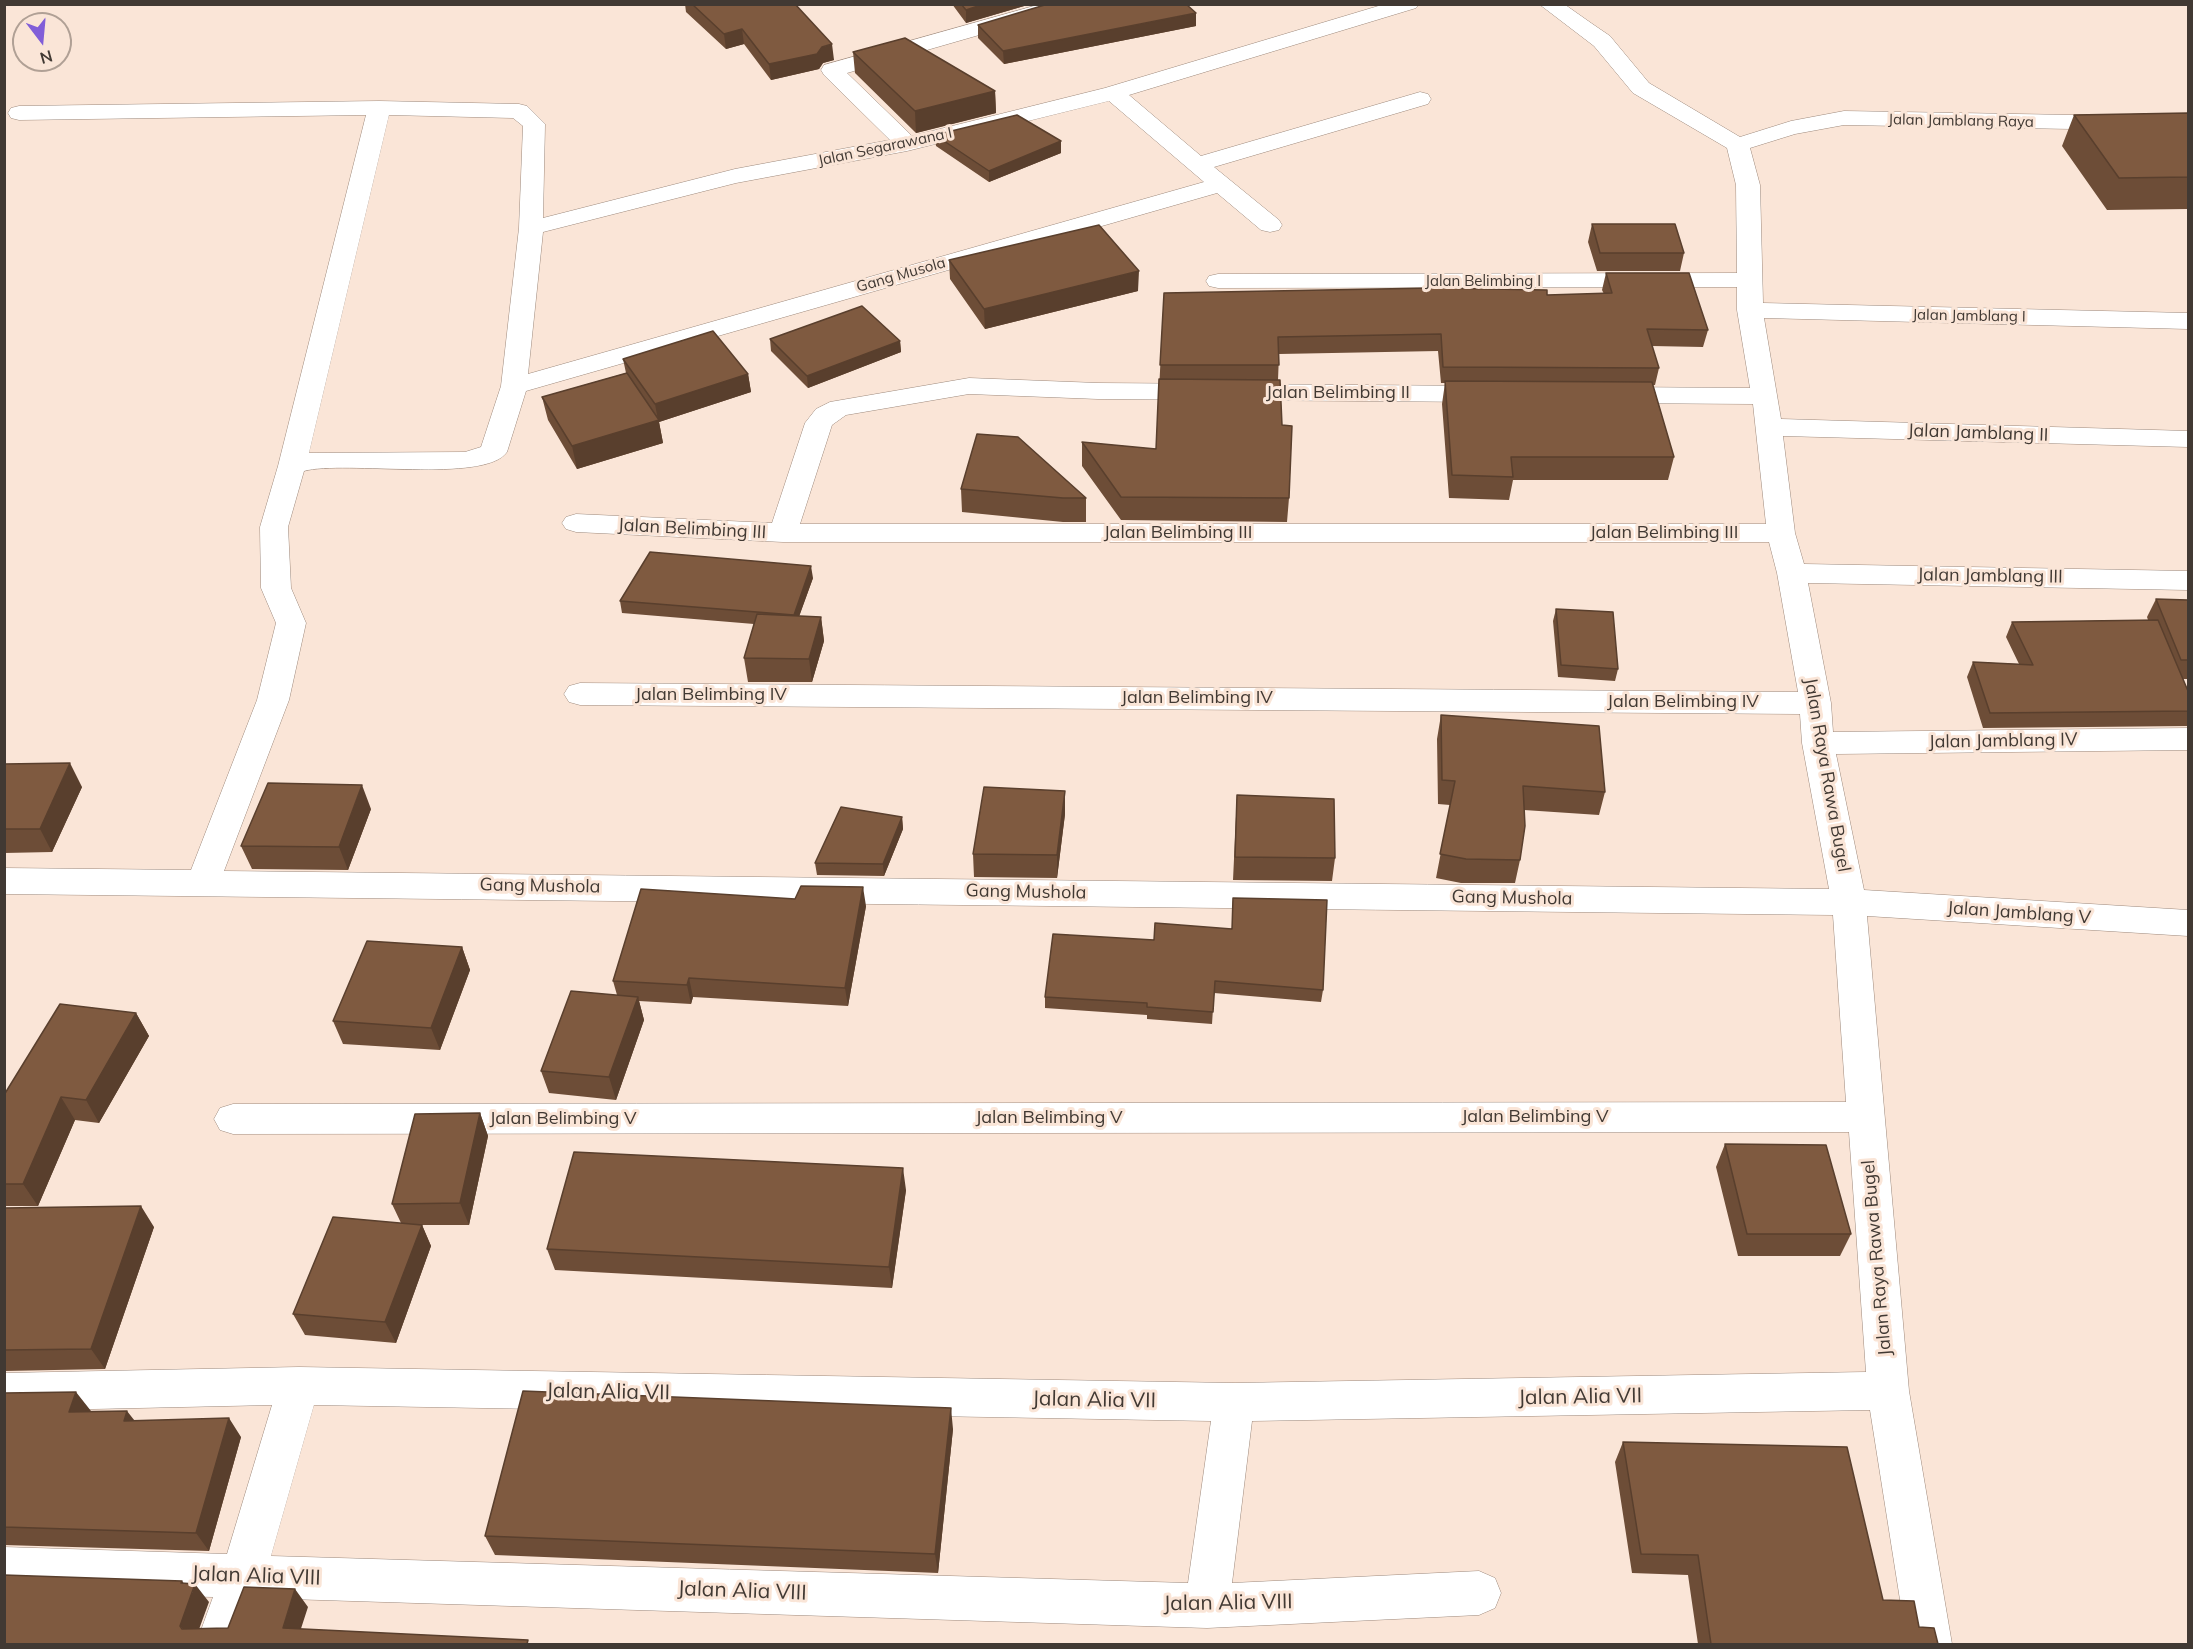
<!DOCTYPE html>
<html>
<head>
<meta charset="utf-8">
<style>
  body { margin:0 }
  #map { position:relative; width:2193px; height:1649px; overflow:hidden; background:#fae5d7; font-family:Mulish,sans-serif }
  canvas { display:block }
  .frame { position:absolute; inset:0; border:6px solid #413933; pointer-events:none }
  .north { position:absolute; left:12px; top:12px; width:60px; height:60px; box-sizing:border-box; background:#fae5d7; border:2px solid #b0a095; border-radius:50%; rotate:164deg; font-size:16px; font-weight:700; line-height:24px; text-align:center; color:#413933 }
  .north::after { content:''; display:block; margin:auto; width:21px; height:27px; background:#815ed8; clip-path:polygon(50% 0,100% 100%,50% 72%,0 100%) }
</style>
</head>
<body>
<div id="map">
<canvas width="2193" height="1649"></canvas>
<div class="frame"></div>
<div class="north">N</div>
</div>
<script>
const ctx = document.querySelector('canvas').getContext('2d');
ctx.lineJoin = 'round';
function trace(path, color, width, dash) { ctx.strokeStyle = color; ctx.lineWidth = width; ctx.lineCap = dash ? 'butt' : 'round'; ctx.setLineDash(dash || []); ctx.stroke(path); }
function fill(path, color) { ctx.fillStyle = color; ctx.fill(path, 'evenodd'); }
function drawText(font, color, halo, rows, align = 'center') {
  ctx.font = font + ' Mulish,sans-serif'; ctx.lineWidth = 6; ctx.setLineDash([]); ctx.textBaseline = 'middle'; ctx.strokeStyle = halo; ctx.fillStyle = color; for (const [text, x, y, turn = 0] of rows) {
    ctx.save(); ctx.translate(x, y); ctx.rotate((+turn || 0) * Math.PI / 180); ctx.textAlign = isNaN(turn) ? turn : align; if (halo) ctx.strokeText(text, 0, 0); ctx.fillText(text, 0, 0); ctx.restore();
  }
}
const minor = new Path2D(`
  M 1041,4 L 1076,4 L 1073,8 L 847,73 L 912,136 L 1105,88 L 1385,4 L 1419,4 L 1416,8 L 1129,95 L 1201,156 L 1420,92 L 1428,94 L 1431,99 L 1428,104 L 1214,167 L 1279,220 L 1282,225 L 1279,230 L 1270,232 L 1261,230 L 1217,193 L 526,391 L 507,452 C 485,484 344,460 304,471 L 288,527 L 291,588 L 306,623 L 289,700 L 224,871 L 1829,889 L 1802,743 L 1800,714 L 580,705 L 569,702 L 564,694 L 569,686 L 580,683 L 1798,692 L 1777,573 L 1769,542 L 783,542 L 576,532 L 566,529 L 562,523 L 566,517 L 576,514 L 772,523 L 805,423 L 816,409 L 830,402 L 969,378 L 1098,383 L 1487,386 L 1496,388 L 1500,394 L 1496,400 L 1487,402 L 1098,399 L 969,394 L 846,415 L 832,425 L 800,524 L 1766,524 L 1753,404 L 1611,403 L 1602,401 L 1598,395 L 1602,389 L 1611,387 L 1750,388 L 1737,310 L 1737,287 L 1218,288 L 1209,286 L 1206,281 L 1209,276 L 1218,274 L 1737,273 L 1736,185 L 1727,148 L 1633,93 L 1594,46 L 1539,4 L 1564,4 L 1591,23 L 1610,36 L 1649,83 L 1740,137 L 1791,121 L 1844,111 L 2188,117 L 2188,131 L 1844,125 L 1795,134 L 1750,148 L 1760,185 L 1763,303 L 2188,313 L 2188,329 L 1764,318 L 1781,419 L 2188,431 L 2188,447 L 1783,436 L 1795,533 L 1804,564 L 2188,571 L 2188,590 L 1808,583 L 1831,703 L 1833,732 L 2188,728 L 2188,750 L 1836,754 L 1864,890 L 2188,910 L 2188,936 L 1867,916 L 1909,1391 L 1952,1644 L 1907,1644 L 1870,1410 L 1252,1421 L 1232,1583 L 1479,1571 L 1495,1578 L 1501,1593 L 1495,1608 L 1479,1615 L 1207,1628 L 257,1598 L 240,1644 L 196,1644 L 213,1597 L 4,1591 L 4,1547 L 227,1554 L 272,1405 L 4,1411 L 4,1373 L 299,1367 L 1234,1383 L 1866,1372 L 1849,1132 L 233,1134 L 220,1130 L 214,1119 L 220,1108 L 233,1104 L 1846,1102 L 1833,915 L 4,894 L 4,868 L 191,870 L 257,700 L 276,623 L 261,588 L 260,527 L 278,466 L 366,115 L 19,120 L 11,118 L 8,113 L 11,108 L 19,106 L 379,101 L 519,104 L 527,106 L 545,124 L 543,218 L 735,169 L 890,140 L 824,75 L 821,70 L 824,65 ZM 1109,101 L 1204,182 L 528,374 L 543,232 L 736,183 L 907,151 ZM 389,115 L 513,118 L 523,126 L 519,228 L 501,386 L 481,447 L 465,452 L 309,453 ZM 314,1405 L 1211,1421 L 1188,1583 L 271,1556 Z`);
trace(minor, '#9d897c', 1);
fill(minor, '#fff');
fill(new Path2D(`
  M 685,4 L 795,4 L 834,60 L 823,63 L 819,69 L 771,80 L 744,44 L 726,49 L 686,12 Z
  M 952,4 L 1031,4 L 966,23 Z
  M 978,25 L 1196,26 L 1004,64 L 978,38 Z
  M 853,52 L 995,91 L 996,113 L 916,133 L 855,73 Z
  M 2188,113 L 2188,209 L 2107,210 L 2062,146 L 2074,115 Z
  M 935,135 L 1061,141 L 1061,153 L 989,182 L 936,146 Z
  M 1592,224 L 1684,253 L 1680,271 L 1597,271 L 1588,242 Z
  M 949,260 L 1138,291 L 985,329 L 950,279 Z
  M 1606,273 L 1708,330 L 1703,347 L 1652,346 L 1659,368 L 1655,385 L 1653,385 L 1674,457 L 1668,480 L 1513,480 L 1509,500 L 1449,498 L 1442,404 L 1445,383 L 1441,383 L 1438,351 L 1279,354 L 1278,380 L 1289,498 L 1287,522 L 1121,520 L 1082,466 L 1082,442 L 1156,449 L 1164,293 L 1547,295 L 1604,294 L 1602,290 Z
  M 770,339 L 900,341 L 901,352 L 808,388 L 771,351 Z
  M 623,359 L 748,374 L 751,392 L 659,422 L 663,443 L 577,469 L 548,420 L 542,397 L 626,373 Z
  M 961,489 L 1086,498 L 1086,522 L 1063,522 L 962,512 Z
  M 813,578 L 799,616 L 821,617 L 824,641 L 812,682 L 748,682 L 744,658 L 754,624 L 622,613 L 620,601 Z
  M 2156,599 L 2188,600 L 2188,679 L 2183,679 L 2188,691 L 2188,726 L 1983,728 L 1967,677 L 1973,662 L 2019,664 L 2006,637 L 2012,622 L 2148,620 L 2147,617 Z
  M 1556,609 L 1618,669 L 1615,681 L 1558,677 L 1553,621 Z
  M 1441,715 L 1605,792 L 1599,815 L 1524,810 L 1520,860 L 1515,883 L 1461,883 L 1436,878 L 1450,805 L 1438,804 L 1437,739 Z
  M 4,764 L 82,787 L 52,852 L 4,853 Z
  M 1237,795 L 1335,858 L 1332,881 L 1233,880 Z
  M 371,809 L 348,870 L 252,869 L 241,846 Z
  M 1065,814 L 1057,878 L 974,877 L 973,854 Z
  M 902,817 L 903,829 L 884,876 L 817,875 L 815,863 Z
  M 1233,898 L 1323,990 L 1321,1002 L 1214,993 L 1212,1024 L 1147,1019 L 1147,1015 L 1045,1008 L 1045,997 L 1154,940 L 1232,929 Z
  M 866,906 L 848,1006 L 693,997 L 691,1004 L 639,1001 L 644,1020 L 616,1100 L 549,1093 L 541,1071 L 617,995 L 613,981 Z
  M 462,947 L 470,970 L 440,1050 L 343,1044 L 333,1021 Z
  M 136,1013 L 149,1036 L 99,1123 L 75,1120 L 38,1206 L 4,1206 L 4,1095 Z
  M 480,1113 L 488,1136 L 469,1225 L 422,1225 L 431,1246 L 396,1343 L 305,1335 L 293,1314 L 401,1223 L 392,1204 Z
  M 1725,1144 L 1851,1234 L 1840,1256 L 1738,1256 L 1716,1167 Z
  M 906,1190 L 892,1288 L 555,1270 L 547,1249 Z
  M 4,1208 L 154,1227 L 105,1369 L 4,1371 Z
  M 4,1393 L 134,1421 L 241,1437 L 209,1551 L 4,1545 Z
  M 953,1429 L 938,1573 L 495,1555 L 485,1536 Z
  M 1623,1442 L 1883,1600 L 1919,1627 L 1938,1644 L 1698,1644 L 1688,1575 L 1632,1573 L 1615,1462 Z`), '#6d4d37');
fill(new Path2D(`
  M 984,4 L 1031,4 L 966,23 L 966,10 Z
  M 1196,13 L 1196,26 L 1004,64 L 1003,51 Z
  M 742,29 L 744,44 L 726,49 L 724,34 Z
  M 832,44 L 834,60 L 823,63 L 819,69 L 771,80 L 769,64 Z
  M 995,91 L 996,113 L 916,133 L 915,111 Z
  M 1061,141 L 1061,153 L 989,182 L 989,171 Z
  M 1139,271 L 1138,291 L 985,329 L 984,309 Z
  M 900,341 L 901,352 L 808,388 L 807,376 Z
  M 748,374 L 751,392 L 659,422 L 663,443 L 577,469 L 572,446 L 658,420 L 655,404 Z
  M 811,566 L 813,578 L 795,628 L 794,615 Z
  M 821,617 L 824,641 L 812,682 L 809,659 Z
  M 70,763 L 82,787 L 52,852 L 40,829 Z
  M 362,785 L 371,809 L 348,870 L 339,847 Z
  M 1065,791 L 1065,814 L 1057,878 L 1057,855 Z
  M 902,817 L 903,829 L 884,876 L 883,864 Z
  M 863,887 L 866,906 L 848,1006 L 845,988 Z
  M 462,947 L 470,970 L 440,1050 L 431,1028 Z
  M 689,978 L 693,997 L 691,1004 L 687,985 Z
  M 638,997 L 644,1020 L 616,1100 L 609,1077 Z
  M 136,1013 L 149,1036 L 99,1123 L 86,1100 Z
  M 61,1097 L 75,1120 L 38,1206 L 23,1184 Z
  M 480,1113 L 488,1136 L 469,1225 L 460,1203 Z
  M 903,1168 L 906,1190 L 892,1288 L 889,1267 Z
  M 141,1206 L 154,1227 L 105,1369 L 91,1349 Z
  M 422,1225 L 431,1246 L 396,1343 L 385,1322 Z
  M 76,1392 L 91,1411 L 84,1432 L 69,1412 Z
  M 951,1408 L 953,1429 L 938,1573 L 935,1554 Z
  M 127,1411 L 142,1430 L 124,1421 Z
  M 229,1418 L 241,1437 L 209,1551 L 196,1533 Z
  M 182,1581 L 192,1593 L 195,1584 L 209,1602 L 194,1643 L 180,1626 Z
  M 295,1589 L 308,1607 L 296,1644 L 283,1628 Z`), '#593f2d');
const building = new Path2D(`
  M 692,4 L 795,4 L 832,44 L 822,47 L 817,54 L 769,64 L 742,29 L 724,34 Z
  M 961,4 L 984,4 L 966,10 Z
  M 1048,4 L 1186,4 L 1196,13 L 1003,51 L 978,25 Z
  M 905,38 L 995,91 L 915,111 L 853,52 Z
  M 2188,113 L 2188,177 L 2119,178 L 2074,115 Z
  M 1017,115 L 1061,141 L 989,171 L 935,135 Z
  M 1592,224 L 1675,224 L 1684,253 L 1600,253 Z
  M 1099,225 L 1139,271 L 984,309 L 949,260 Z
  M 1606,273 L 1689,273 L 1708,330 L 1647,329 L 1659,368 L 1443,367 L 1441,334 L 1278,337 L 1279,365 L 1160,365 L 1164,293 L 1432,288 L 1547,290 L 1547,295 L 1612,293 Z
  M 862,306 L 900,341 L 807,376 L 770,339 Z
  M 713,331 L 748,374 L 655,404 L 623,359 Z
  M 627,373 L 659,420 L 572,446 L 542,397 Z
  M 1159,379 L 1280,380 L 1282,425 L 1292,426 L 1289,498 L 1121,497 L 1082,442 L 1156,449 Z
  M 1445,381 L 1652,382 L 1674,457 L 1511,457 L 1513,477 L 1452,475 Z
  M 977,434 L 1018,437 L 1086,498 L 1063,498 L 961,489 Z
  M 650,552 L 811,566 L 794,615 L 620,601 Z
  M 2156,599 L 2188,600 L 2188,660 L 2181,660 Z
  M 1556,609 L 1613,612 L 1618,669 L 1561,665 Z
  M 757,614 L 821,617 L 809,659 L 744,658 Z
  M 2158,620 L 2188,691 L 2188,711 L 1990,713 L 1973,662 L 2033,665 L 2012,622 Z
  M 1441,715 L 1599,726 L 1605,792 L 1523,786 L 1525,826 L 1520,860 L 1466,859 L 1440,854 L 1455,781 L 1442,780 Z
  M 70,763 L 40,829 L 4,829 L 4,764 Z
  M 268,783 L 362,785 L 339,847 L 241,846 Z
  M 984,787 L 1065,791 L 1057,855 L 973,854 Z
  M 1237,795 L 1334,799 L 1335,858 L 1235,857 Z
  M 841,807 L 902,817 L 883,864 L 815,863 Z
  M 801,886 L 863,887 L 845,988 L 689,978 L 687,985 L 613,981 L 641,889 L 795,899 Z
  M 1233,898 L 1327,900 L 1323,990 L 1215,981 L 1213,1012 L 1147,1007 L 1147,1003 L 1045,997 L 1053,934 L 1154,940 L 1155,923 L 1232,929 Z
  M 367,941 L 462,947 L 431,1028 L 333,1021 Z
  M 571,991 L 638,997 L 609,1077 L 541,1071 Z
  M 60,1004 L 136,1013 L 86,1100 L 61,1097 L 23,1184 L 4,1184 L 4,1095 Z
  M 480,1113 L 460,1203 L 392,1204 L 415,1114 Z
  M 1725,1144 L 1826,1145 L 1851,1234 L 1747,1234 Z
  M 574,1152 L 903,1168 L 889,1267 L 547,1249 Z
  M 141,1206 L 91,1349 L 4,1350 L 4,1208 Z
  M 333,1217 L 422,1225 L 385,1322 L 293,1314 Z
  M 523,1391 L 951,1408 L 935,1554 L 485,1536 Z
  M 76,1392 L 69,1412 L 127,1411 L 124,1421 L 229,1418 L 196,1533 L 4,1527 L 4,1393 Z
  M 1623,1442 L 1847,1447 L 1883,1600 L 1914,1601 L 1919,1627 L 1934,1628 L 1938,1644 L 1711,1644 L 1698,1555 L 1641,1554 Z
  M 4,1575 L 182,1581 L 181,1583 L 195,1584 L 180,1626 L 182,1629 L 228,1628 L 244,1587 L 295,1589 L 283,1628 L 528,1640 L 527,1644 L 4,1644 Z`);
fill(building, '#7f5a40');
trace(building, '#593f2d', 1.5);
drawText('15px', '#413933', '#fae5d7', [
  ["Jalan Jamblang Raya",1961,121,1],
  ["Jalan Segarawana I",885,147,-12],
  ["Gang Musola",901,275,-16],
  ["Jalan Belimbing I",1483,281],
  ["Jalan Jamblang I",1969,316,1]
]);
drawText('18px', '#413933', '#fae5d7', [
  ["Jalan Belimbing II",1338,393],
  ["Jalan Jamblang II",1978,433,2],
  ["Jalan Belimbing III",692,529,3],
  ["Jalan Belimbing III",1178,533],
  ["Jalan Belimbing III",1664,533],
  ["Jalan Jamblang III",1990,576,1],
  ["Jalan Belimbing IV",711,695],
  ["Jalan Belimbing IV",1197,698],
  ["Jalan Belimbing IV",1683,702],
  ["Jalan Jamblang IV",2003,741,-1],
  ["Jalan Raya Rawa Bugel",1827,775,80],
  ["Gang Mushola",540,886,1],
  ["Gang Mushola",1026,892,1],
  ["Gang Mushola",1512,898,1],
  ["Jalan Jamblang V",2019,913,4],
  ["Jalan Belimbing V",1535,1117],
  ["Jalan Belimbing V",1049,1118],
  ["Jalan Belimbing V",563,1119],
  ["Jalan Raya Rawa Bugel",1877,1258,-95]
]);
drawText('21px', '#413933', '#fae5d7', [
  ["Jalan Alia VII",608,1392,1],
  ["Jalan Alia VII",1580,1397,-1],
  ["Jalan Alia VII",1094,1400,1],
  ["Jalan Alia VIII",256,1576,2],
  ["Jalan Alia VIII",742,1591,2],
  ["Jalan Alia VIII",1228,1603,-1]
]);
</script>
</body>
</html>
